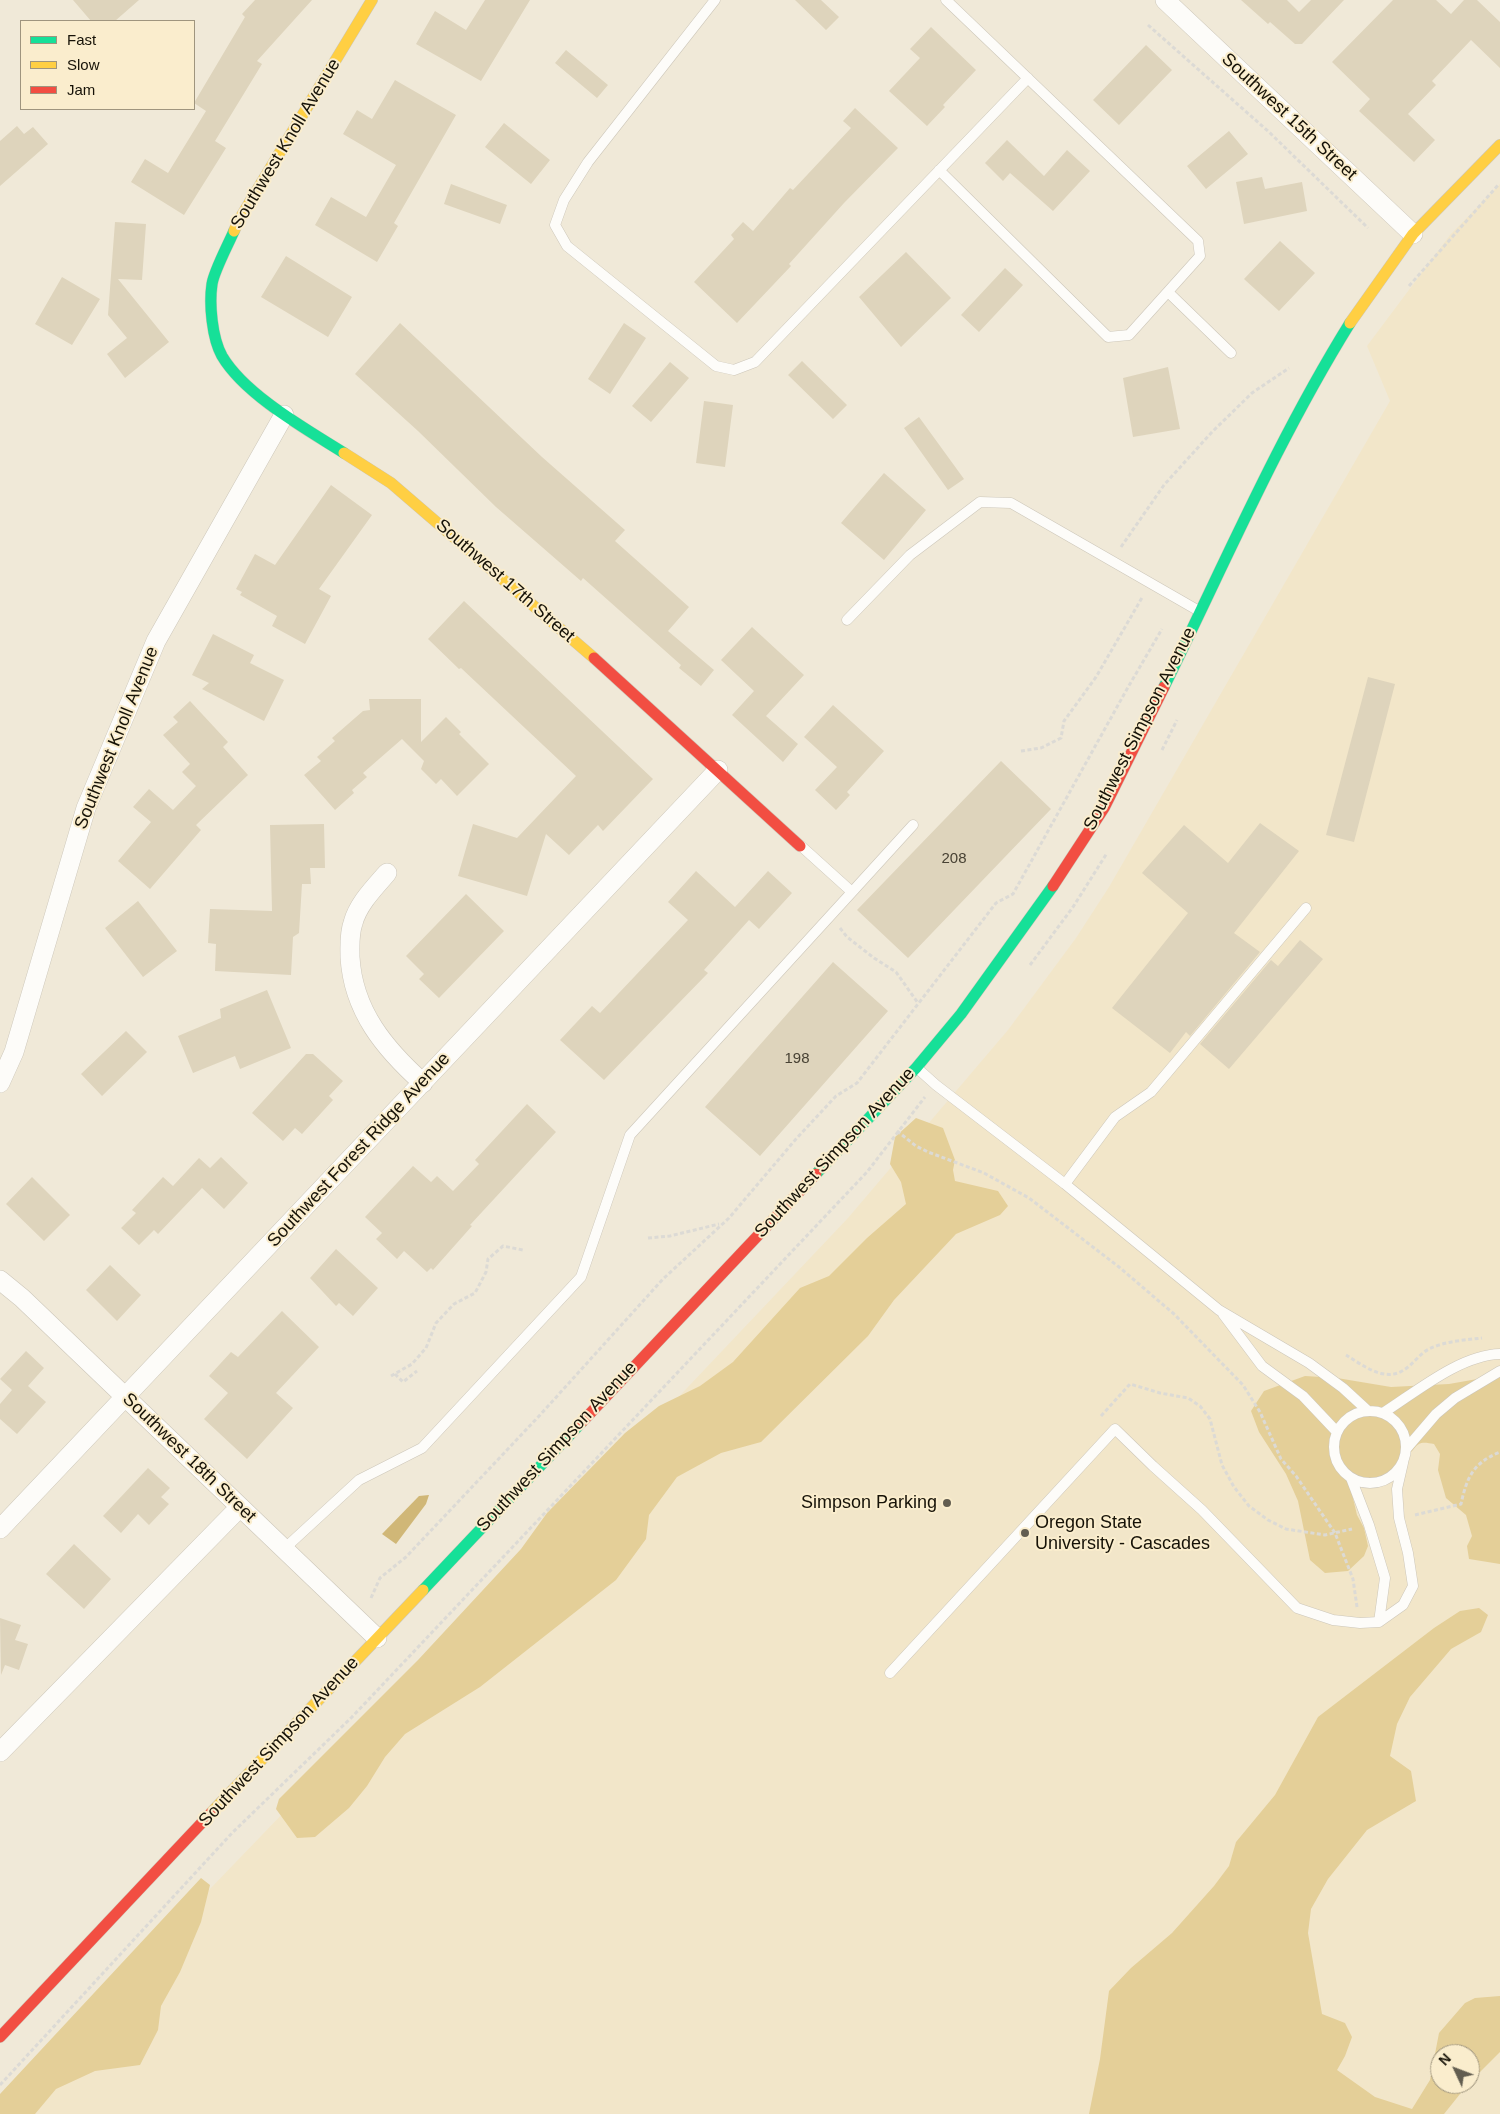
<!DOCTYPE html>
<html>
<head>
<meta charset="utf-8">
<style>
  body { margin:0 }
  #map { position:relative; width:1500px; height:2114px; overflow:hidden; background:#f0e9d8; font-family:Helvetica,sans-serif }
  canvas { display:block }
  .legend { position:absolute; left:20px; top:20px; width:175px; height:90px; box-sizing:border-box; background:#faedcd; border:1px solid #9f957e; margin:0; padding:6px 9px; list-style:none; font-size:15px; color:#161207 }
  .legend li { display:flex; align-items:center; gap:10px; height:25px }
  .legend b { width:25px; border:1px solid #9f957e }
  .north { position:absolute; left:1430px; top:2044px; width:50px; height:50px; box-sizing:border-box; background:#faedcd; border:1px solid #9f957e; border-radius:50%; rotate:313deg; font-size:14px; font-weight:700; line-height:20px; text-align:center; color:#161207 }
  .north::after { content:''; display:block; margin:auto; width:18px; height:22px; background:#625d50; clip-path:polygon(50% 0,100% 100%,50% 72%,0 100%) }
</style>
</head>
<body>
<div id="map">
<canvas width="1500" height="2114"></canvas>
<ul class="legend">
<li><b style="height:6px;background:#16e098"></b>Fast</li>
<li><b style="height:6px;background:#ffcf43"></b>Slow</li>
<li><b style="height:6px;background:#f24e42"></b>Jam</li>
</ul>
<div class="north">N</div>
</div>
<script>
const ctx = document.querySelector('canvas').getContext('2d');
ctx.lineJoin = 'round';
function fill(path, color) { ctx.fillStyle = color; ctx.fill(path, 'evenodd'); }
function trace(path, color, width, dash) { ctx.strokeStyle = color; ctx.lineWidth = width; ctx.lineCap = dash ? 'butt' : 'round'; ctx.setLineDash(dash || []); ctx.stroke(path); }
function drawText(font, color, halo, rows, align = 'center') {
  ctx.font = font + ' Helvetica,sans-serif'; ctx.lineWidth = 4; ctx.setLineDash([]); ctx.textBaseline = 'middle'; ctx.strokeStyle = halo; ctx.fillStyle = color; for (const [text, x, y, turn = 0] of rows) {
    ctx.save(); ctx.translate(x, y); ctx.rotate((+turn || 0) * Math.PI / 180); ctx.textAlign = isNaN(turn) ? turn : align; if (halo) ctx.strokeText(text, 0, 0); ctx.fillText(text, 0, 0); ctx.restore();
  }
}
fill(new Path2D(`
  M 1500,184 L 1500,2114 L 0,2114 L 0,2107 L 366,1727 L 848,1218 L 1008,1030 L 1076,938 L 1109,887 L 1390,401 L 1367,346 L 1450,235 ZM 1440,2054 L 1470,2054 L 1470,2084 L 1440,2084 Z`), '#f2e6c9');
fill(new Path2D(`
  M 916,1118 L 943,1128 L 955,1160 L 953,1170 L 955,1181 L 998,1191 L 1008,1206 L 1000,1215 L 956,1234 L 894,1300 L 868,1336 L 761,1442 L 721,1453 L 677,1477 L 649,1515 L 646,1539 L 616,1580 L 480,1687 L 405,1734 L 385,1757 L 367,1786 L 349,1808 L 315,1837 L 297,1838 L 276,1809 L 279,1799 L 418,1660 L 521,1549 L 547,1513 L 625,1433 L 659,1406 L 700,1386 L 733,1362 L 800,1288 L 829,1276 L 867,1238 L 906,1204 L 901,1182 L 890,1164 L 895,1137 Z
  M 1500,1375 L 1500,1564 L 1469,1559 L 1467,1546 L 1472,1536 L 1466,1515 L 1446,1498 L 1438,1470 L 1440,1454 L 1434,1444 C 1424,1442 1419,1441 1413,1450 L 1381,1481 L 1358,1488 L 1352,1494 L 1357,1515 L 1364,1528 L 1368,1546 L 1364,1556 L 1348,1571 L 1325,1573 L 1310,1560 L 1298,1501 L 1286,1474 L 1259,1432 L 1251,1411 L 1264,1391 L 1305,1376 L 1337,1378 L 1391,1387 L 1449,1384 Z
  M 1479,1608 L 1488,1615 L 1481,1632 L 1451,1649 L 1410,1697 L 1397,1724 L 1390,1756 L 1411,1771 L 1416,1801 L 1367,1830 L 1328,1879 L 1311,1909 L 1308,1933 L 1322,2014 L 1345,2023 L 1352,2037 L 1345,2056 L 1337,2070 L 1375,2097 L 1412,2109 L 1430,2080 L 1439,2033 L 1465,2003 L 1475,1998 L 1500,1996 L 1500,2052 L 1470,2082 L 1470,2054 L 1440,2054 L 1440,2084 L 1468,2084 L 1444,2114 L 1089,2114 L 1100,2059 L 1109,1991 L 1131,1968 L 1172,1933 L 1214,1886 L 1229,1866 L 1236,1842 L 1275,1795 L 1318,1717 L 1434,1628 L 1460,1611 Z
  M 201,1878 L 210,1885 L 201,1922 L 180,1972 L 161,2006 L 158,2030 L 140,2065 L 95,2071 L 56,2089 L 35,2114 L 0,2114 L 0,2094 Z`), '#e4cf98');
fill(new Path2D(`
  M 429,1495 L 426,1504 L 396,1544 L 382,1534 L 419,1496 Z`), '#d0b777');
fill(new Path2D(`
  M 73,0 L 139,0 L 115,21 L 91,21 Z
  M 255,0 L 312,0 L 257,61 L 262,64 L 215,141 L 226,148 L 184,215 L 131,182 L 145,159 L 168,173 L 206,111 L 194,103 L 245,17 L 242,14 Z
  M 485,0 L 530,0 L 481,81 L 416,44 L 435,11 L 466,30 Z
  M 795,0 L 821,0 L 839,17 L 826,30 Z
  M 1241,0 L 1287,0 L 1299,12 L 1311,0 L 1344,0 L 1302,44 L 1295,44 L 1270,22 L 1268,24 Z
  M 1393,0 L 1436,0 L 1451,14 L 1464,0 L 1477,0 L 1500,22 L 1500,68 L 1471,40 L 1432,81 L 1436,85 L 1408,114 L 1435,140 L 1414,162 L 1359,111 L 1370,99 L 1332,62 Z
  M 931,27 L 976,70 L 943,105 L 945,107 L 927,126 L 889,91 L 920,58 L 910,49 Z
  M 1146,45 L 1172,70 L 1119,125 L 1093,100 Z
  M 566,50 L 608,85 L 597,98 L 555,63 Z
  M 395,80 L 456,115 L 394,223 L 398,226 L 377,262 L 315,225 L 331,197 L 366,217 L 396,165 L 343,134 L 357,110 L 372,119 Z
  M 855,108 L 898,148 L 844,203 L 789,264 L 791,266 L 737,323 L 694,282 L 734,239 L 731,235 L 743,222 L 753,231 L 790,188 L 793,190 L 851,128 L 843,121 Z
  M 504,123 L 550,160 L 531,184 L 485,147 Z
  M 17,126 L 24,134 L 33,127 L 48,144 L 0,186 L 0,141 Z
  M 1229,131 L 1248,154 L 1206,189 L 1187,166 Z
  M 1007,140 L 1044,176 L 1067,150 L 1090,171 L 1053,211 L 1010,173 L 1003,181 L 985,163 Z
  M 1262,177 L 1265,189 L 1302,182 L 1307,211 L 1244,224 L 1236,182 Z
  M 451,184 L 507,205 L 500,224 L 444,204 Z
  M 115,222 L 146,224 L 142,280 L 118,279 L 169,342 L 125,378 L 107,354 L 127,338 L 108,315 Z
  M 1280,241 L 1315,273 L 1279,311 L 1244,279 Z
  M 906,252 L 951,298 L 901,347 L 859,297 Z
  M 286,256 L 352,297 L 328,337 L 261,297 Z
  M 1005,268 L 1023,285 L 979,332 L 961,315 Z
  M 62,277 L 100,299 L 72,345 L 35,324 Z
  M 400,323 L 542,457 L 625,530 L 615,541 L 689,607 L 668,631 L 714,670 L 701,686 L 679,668 L 681,665 L 583,578 L 581,581 L 496,507 L 418,431 L 355,374 Z
  M 624,323 L 646,338 L 610,394 L 588,379 Z
  M 802,361 L 847,405 L 833,419 L 788,375 Z
  M 670,362 L 689,378 L 651,422 L 632,406 Z
  M 1168,367 L 1180,429 L 1133,437 L 1123,378 Z
  M 704,401 L 733,405 L 725,467 L 696,463 Z
  M 919,417 L 964,479 L 948,490 L 904,428 Z
  M 884,473 L 926,510 L 884,560 L 841,523 Z
  M 331,485 L 372,515 L 319,589 L 331,596 L 305,644 L 272,626 L 277,616 L 240,595 L 242,592 L 236,589 L 255,554 L 275,565 Z
  M 464,601 L 653,779 L 603,831 L 598,825 L 569,855 L 546,834 L 527,896 L 458,876 L 473,824 L 517,838 L 576,776 L 461,668 L 459,669 L 428,639 Z
  M 752,627 L 804,675 L 766,716 L 798,744 L 783,762 L 732,715 L 754,691 L 721,660 Z
  M 213,634 L 254,655 L 250,663 L 284,680 L 264,721 L 202,689 L 209,683 L 192,675 Z
  M 1368,677 L 1395,684 L 1354,842 L 1326,835 Z
  M 369,699 L 421,699 L 421,742 L 446,717 L 461,732 L 459,734 L 489,764 L 457,796 L 441,779 L 436,784 L 421,769 L 424,761 L 402,739 L 363,773 L 367,777 L 352,790 L 354,793 L 335,810 L 304,775 L 321,761 L 317,757 L 335,741 L 332,738 L 363,711 L 370,710 Z
  M 190,701 L 228,742 L 223,747 L 248,775 L 196,825 L 201,830 L 150,889 L 118,861 L 151,822 L 133,807 L 149,789 L 173,810 L 196,786 L 182,772 L 190,764 L 163,735 L 178,722 L 173,717 Z
  M 833,705 L 884,751 L 847,792 L 850,795 L 836,810 L 815,790 L 837,767 L 804,737 Z
  M 1001,761 L 1051,809 L 908,958 L 857,910 Z
  M 1260,823 L 1299,851 L 1234,933 L 1260,952 L 1190,1036 L 1186,1032 L 1170,1053 L 1112,1008 L 1188,913 L 1142,873 L 1184,825 L 1228,863 Z
  M 324,824 L 325,868 L 310,868 L 311,884 L 302,884 L 299,933 L 293,937 L 291,975 L 215,971 L 216,944 L 208,943 L 210,909 L 272,911 L 270,825 Z
  M 696,871 L 735,907 L 768,871 L 792,893 L 759,929 L 749,920 L 704,970 L 708,973 L 604,1080 L 560,1040 L 592,1006 L 600,1013 L 688,920 L 668,902 Z
  M 466,894 L 504,931 L 439,998 L 419,979 L 424,974 L 406,956 Z
  M 138,901 L 177,951 L 143,977 L 105,928 Z
  M 1300,940 L 1323,959 L 1229,1069 L 1200,1044 L 1271,960 L 1278,966 Z
  M 833,962 L 888,1011 L 760,1156 L 705,1107 Z
  M 267,990 L 291,1048 L 240,1069 L 235,1056 L 193,1073 L 178,1036 L 221,1018 L 220,1009 Z
  M 126,1031 L 147,1052 L 102,1096 L 81,1074 Z
  M 306,1054 L 313,1054 L 343,1081 L 329,1096 L 333,1100 L 302,1134 L 295,1128 L 283,1141 L 252,1113 Z
  M 527,1104 L 556,1132 L 470,1225 L 472,1226 L 433,1270 L 431,1268 L 427,1272 L 404,1251 L 397,1259 L 376,1239 L 382,1233 L 365,1217 L 413,1166 L 431,1182 L 437,1176 L 453,1191 L 479,1164 L 475,1160 Z
  M 221,1157 L 248,1183 L 224,1209 L 202,1188 L 158,1234 L 154,1230 L 139,1245 L 121,1228 L 136,1213 L 132,1210 L 163,1177 L 173,1186 L 199,1158 L 210,1168 Z
  M 32,1177 L 70,1215 L 44,1241 L 6,1204 Z
  M 336,1249 L 378,1288 L 353,1316 L 339,1303 L 336,1306 L 310,1278 Z
  M 110,1265 L 141,1295 L 117,1321 L 86,1290 Z
  M 282,1311 L 319,1347 L 276,1393 L 293,1408 L 247,1459 L 204,1419 L 228,1393 L 209,1376 L 231,1352 L 238,1357 Z
  M 26,1351 L 44,1368 L 28,1386 L 46,1402 L 17,1434 L 0,1419 L 0,1404 L 12,1390 L 0,1379 Z
  M 148,1468 L 170,1488 L 161,1497 L 169,1504 L 149,1525 L 138,1514 L 121,1533 L 103,1516 Z
  M 74,1544 L 111,1579 L 84,1609 L 46,1574 Z
  M 0,1618 L 21,1625 L 15,1640 L 28,1644 L 19,1670 L 5,1665 L 1,1675 Z`), '#ded4bc');
const lane = new Path2D(`
  M 715,0 L 588,162 L 564,200 L 555,225 L 567,246 L 716,366 L 734,370 L 755,362 L 1028,78
  M 939,170 L 1108,337 L 1129,335 L 1200,256 L 1198,241 L 946,0
  M 1168,292 L 1231,353
  M 847,620 L 910,555 L 980,502 L 1011,503 L 1199,611
  M 801,846 L 852,892 L 913,825
  M 917,1068 L 936,1085 L 1065,1184 L 1219,1310 L 1309,1363 L 1343,1388 L 1368,1411
  M 1065,1184 L 1115,1117 L 1151,1092 L 1306,908
  M 1223,1314 L 1262,1366 L 1303,1396 L 1337,1432
  M1334 1447a36 36 0 1 1 72 0a36 36 0 1 1-72 0Z
  M 1383,1413 C 1416,1392 1460,1355 1500,1354
  M 1406,1449 L 1436,1414 L 1455,1398 L 1500,1371
  M 1351,1478 L 1369,1525 L 1385,1578 L 1379,1622
  M 284,1549 L 359,1480 L 422,1448 L 581,1277 L 630,1135 L 852,892
  M 890,1673 L 1115,1429 L 1153,1466 L 1202,1510 L 1297,1608 L 1333,1620 L 1360,1623 L 1379,1622 L 1403,1605 L 1413,1586 L 1408,1553 L 1399,1518 L 1397,1489 L 1403,1463`);
const street = new Path2D(`
  M 1165,0 L 1413,234
  M 387,873 C 374,888 358,904 353,923 C 349,934 350,946 350,957 C 353,1011 385,1049 423,1083
  M 0,1083 L 14,1052 L 86,808 L 156,641 L 284,415
  M 0,1280 L 22,1298 L 377,1638
  M 0,1529 L 718,770
  M 0,1752 L 240,1507`);
const fast = new Path2D(`
  M 234,231 C 228,245 214,271 212,284 C 209,304 212,338 222,356 C 245,395 306,429 344,453
  M 1164,687 C 1224,565 1278,439 1350,323
  M 816,1174 L 916,1068 L 961,1014 L 1053,886
  M 423,1590 L 582,1422`);
const slow = new Path2D(`
  M 234,231 L 239,220 L 372,0
  M 1350,323 L 1413,234 L 1500,145
  M 344,453 L 391,483 L 594,658
  M 211,1813 L 423,1590`);
const jam = new Path2D(`
  M 594,658 L 800,846
  M 1053,886 L 1104,808 L 1164,687
  M 582,1422 L 816,1174
  M 0,2037 L 211,1813`);
trace(lane, '#ccc6b9', 11);
trace(street, '#ccc6b9', 20);
trace(fast, '#ccc6b9', 12);
trace(slow, '#ccc6b9', 12);
trace(jam, '#ccc6b9', 12);
trace(new Path2D(`
  M 1148,25 L 1269,132 L 1368,228
  M 1409,286 L 1499,184
  M 1121,547 L 1164,485 L 1212,432 L 1252,393 L 1289,368
  M 1162,750 L 1177,720
  M 1021,751 L 1041,748 L 1061,738 L 1064,721 L 1096,677 L 1143,596
  M 840,928 L 847,937 L 874,958 L 896,972 L 918,1003
  M 1030,965 L 1073,907 L 1107,853
  M 897,1131 L 916,1146 L 928,1152 L 984,1173 L 1029,1198 L 1119,1267 L 1174,1314 L 1243,1385 L 1260,1412 L 1281,1459 L 1296,1476 L 1335,1533 L 1353,1579 L 1357,1607
  M 648,1238 L 670,1236 L 719,1224
  M 1346,1355 C 1361,1364 1383,1382 1402,1371 C 1412,1366 1419,1354 1429,1349 C 1445,1341 1465,1340 1482,1338
  M 395,1374 L 403,1382 L 417,1371
  M 391,1376 L 412,1364 L 426,1348 L 436,1323 L 454,1304 L 475,1293 L 486,1272 L 488,1259 L 503,1246 L 523,1250
  M 1101,1416 L 1130,1384 L 1160,1393 L 1188,1398 L 1200,1406 L 1210,1419 L 1222,1465 L 1234,1487 L 1249,1506 L 1268,1520 L 1286,1529 L 1325,1535 L 1352,1529
  M 1415,1515 L 1461,1504 C 1467,1477 1473,1463 1500,1452
  M 371,1598 L 380,1578 L 406,1557 L 540,1415 L 663,1279 L 729,1218 L 796,1139 L 836,1096 L 857,1083 L 996,903 L 1013,894 L 1127,689 L 1162,629
  M 0,2085 L 232,1833 L 352,1717 L 867,1172 L 925,1097`), '#dcdad5', 3, [4, 2.5]);
trace(lane, '#fdfcf9', 10);
trace(street, '#fdfcf9', 19);
trace(fast, '#16e098', 11);
trace(slow, '#ffcf43', 11);
trace(jam, '#f24e42', 11);
for (const [x, y, r, color] of [
  [947,1503,5,"#625d50"],
  [1025,1533,5,"#625d50"]
]) { const dot = new Path2D(); dot.arc(x, y, r, 0, 2 * Math.PI); ctx.fillStyle = color; ctx.fill(dot); trace(dot, '#faedcd', 2); }
drawText('15px', '#484234', null, [
  ["208",954,859],
  ["198",797,1059]
]);
drawText('18px', '#161207', '#faedcd', [
  ["Southwest 15th Street",1289,117,43],
  ["Southwest Knoll Avenue",286,144,-59],
  ["Southwest 17th Street",505,581,41],
  ["Southwest Simpson Avenue",1140,729,-63],
  ["Southwest Knoll Avenue",117,738,-68],
  ["Southwest Forest Ridge Avenue",359,1150,-47],
  ["Southwest Simpson Avenue",835,1153,-47],
  ["Southwest Simpson Avenue",557,1447,-47],
  ["Southwest 18th Street",189,1458,44],
  ["Southwest Simpson Avenue",279,1742,-47]
]);
drawText('18px', '#161207', '#faedcd', [
  ["Simpson Parking",937,1503],
  ["Oregon State",1035,1523,"left"],
  ["University - Cascades",1035,1544,"left"]
], 'right');
</script>
</body>
</html>
